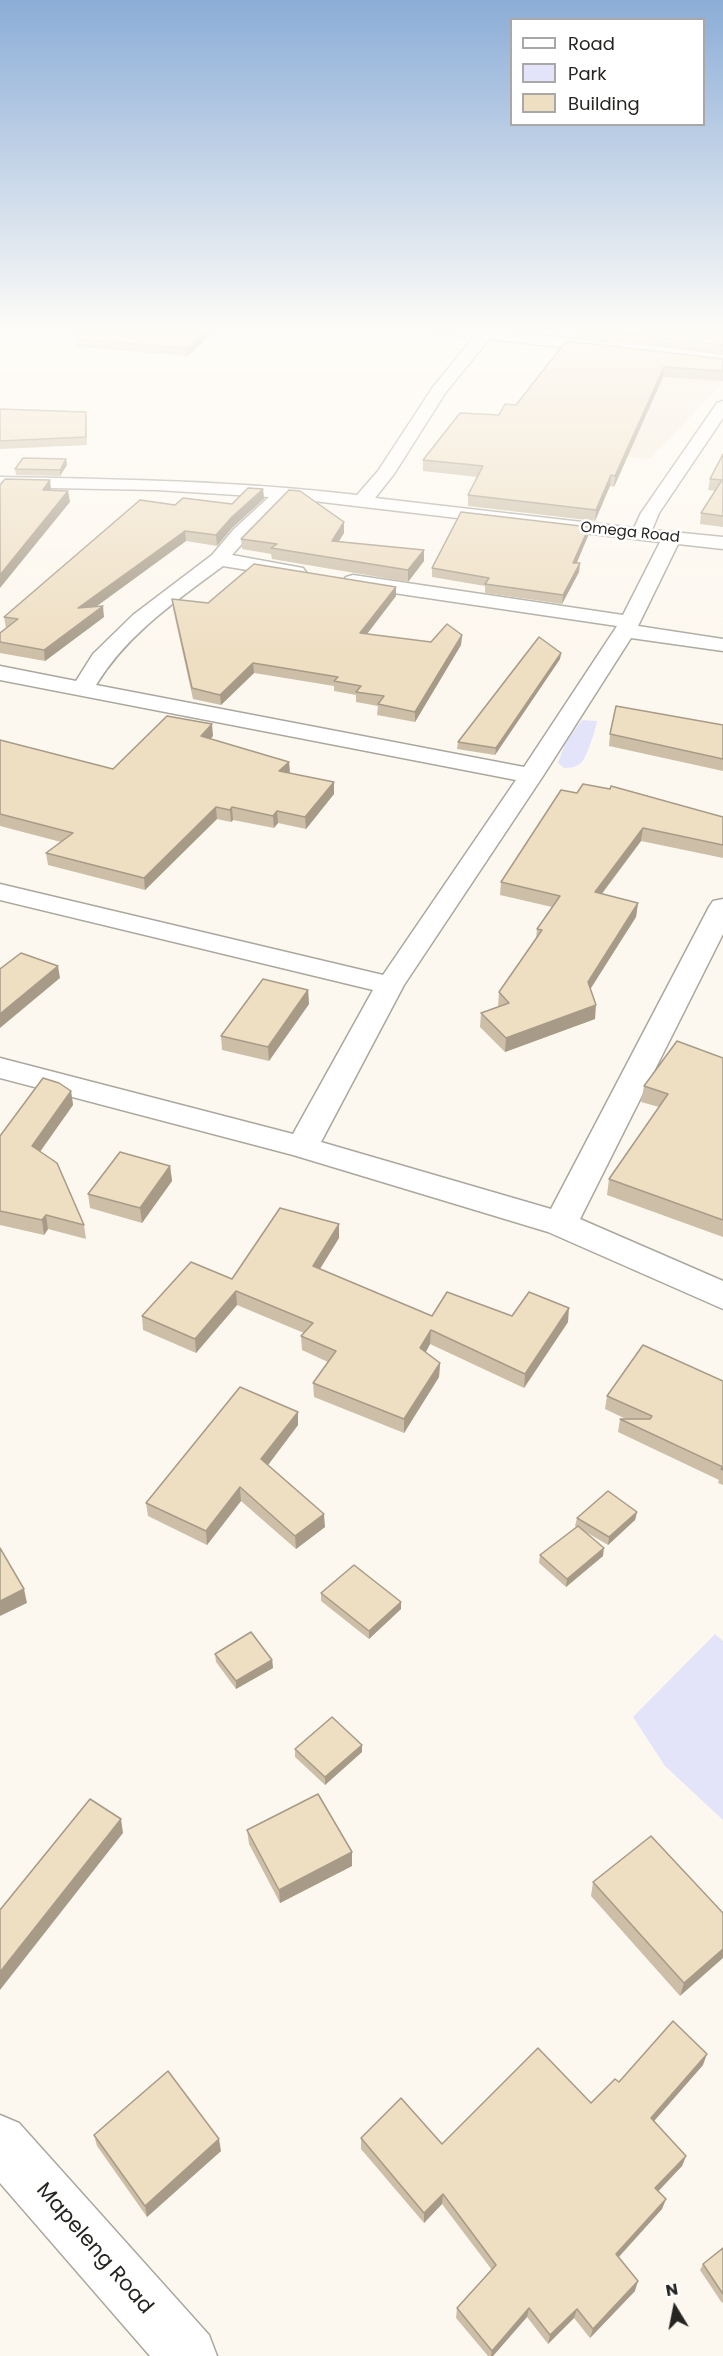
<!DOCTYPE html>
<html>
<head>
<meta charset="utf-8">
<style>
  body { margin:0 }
  #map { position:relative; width:723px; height:2356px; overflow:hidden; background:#fdf8ef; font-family:Poppins,sans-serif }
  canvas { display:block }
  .legend { position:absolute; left:510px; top:18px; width:195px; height:108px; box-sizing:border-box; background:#fff; border:2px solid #a9a8a7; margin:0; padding:8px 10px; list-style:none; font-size:18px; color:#272522 }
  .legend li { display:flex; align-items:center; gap:12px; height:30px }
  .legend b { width:30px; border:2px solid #a9a8a7 }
  .north { position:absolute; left:645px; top:2278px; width:60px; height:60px; -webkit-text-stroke:4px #fff; paint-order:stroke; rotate:350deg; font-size:16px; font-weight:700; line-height:24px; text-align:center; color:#272522 }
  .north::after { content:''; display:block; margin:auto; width:21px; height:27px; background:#272522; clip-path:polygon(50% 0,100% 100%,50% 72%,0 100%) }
</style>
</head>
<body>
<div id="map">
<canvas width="723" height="2356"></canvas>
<ul class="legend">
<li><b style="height:8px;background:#fff"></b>Road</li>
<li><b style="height:16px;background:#e3e4f9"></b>Park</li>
<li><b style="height:16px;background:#eedec2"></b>Building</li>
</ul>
<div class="north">N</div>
</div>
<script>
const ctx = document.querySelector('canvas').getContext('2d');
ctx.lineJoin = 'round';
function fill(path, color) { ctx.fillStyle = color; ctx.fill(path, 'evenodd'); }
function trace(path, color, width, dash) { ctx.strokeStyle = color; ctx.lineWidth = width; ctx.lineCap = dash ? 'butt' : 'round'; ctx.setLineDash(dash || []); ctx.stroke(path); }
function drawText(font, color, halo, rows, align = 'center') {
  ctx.font = font + ' Poppins,sans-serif'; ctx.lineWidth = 5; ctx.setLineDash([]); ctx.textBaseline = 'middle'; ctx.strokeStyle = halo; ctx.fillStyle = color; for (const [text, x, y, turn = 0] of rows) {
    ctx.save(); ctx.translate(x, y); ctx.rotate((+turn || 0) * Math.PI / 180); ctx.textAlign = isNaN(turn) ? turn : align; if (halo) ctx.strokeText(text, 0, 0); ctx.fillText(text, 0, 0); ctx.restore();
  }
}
fill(new Path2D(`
  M 587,351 L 723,374 L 723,382 L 650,459 L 536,447 Z`), '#f4ebdb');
fill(new Path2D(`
  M 582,720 L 597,721 C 596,729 587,756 582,762 C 577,767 571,768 564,768 L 558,763 L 566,741 Z
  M 715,1634 L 723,1641 L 723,1820 L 665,1766 L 633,1717 Z`), '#e3e4f9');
const minor = new Path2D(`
  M 428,330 L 491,330 L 611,343 L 619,348 L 611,353 L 489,339 L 446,392 L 394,474 L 375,498 L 634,528 L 641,513 L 717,403 L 723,401 L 723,418 L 659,513 L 652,530 L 723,537 L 723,549 L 678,544 L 638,626 L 723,639 L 723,651 L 631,638 L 543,776 L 404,985 L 321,1142 L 551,1209 L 709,907 L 713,901 L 723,899 L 723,934 L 580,1219 L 723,1281 L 723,1309 L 548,1232 L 293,1155 L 0,1078 L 0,1058 L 293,1134 L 373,990 L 0,900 L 0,884 L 383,975 L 516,780 L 0,680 L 0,666 L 76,681 L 93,654 L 133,615 L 212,555 L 234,529 L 269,497 L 157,490 L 0,487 L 0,477 C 119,479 238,481 357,495 L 378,471 L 433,387 L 474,337 L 435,334 ZM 288,498 L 660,542 L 623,615 L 353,575 L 346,577 L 343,581 L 346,585 L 353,587 L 617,626 L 524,767 L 96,685 C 127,634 176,601 223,566 L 296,578 L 303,576 L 306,572 L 303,568 L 232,555 L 248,537 Z`);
const tertiary = new Path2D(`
  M 0,2115 L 19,2123 L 209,2335 L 217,2356 L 150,2356 L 0,2183 Z`);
trace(minor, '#aba79f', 3);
trace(tertiary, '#aba79f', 3);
fill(minor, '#fff');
fill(tertiary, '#fff');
fill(new Path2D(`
  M 215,330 L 188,356 L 77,347 L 76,339 Z
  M 576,330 L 723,330 L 723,355 L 576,337 Z
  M 566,341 L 723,359 L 723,381 L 663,377 L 614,487 L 610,486 L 595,521 L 468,506 L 468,495 L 478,477 L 423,471 L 423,460 L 516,405 Z
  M 0,409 L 86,412 L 87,445 L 0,449 Z
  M 723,454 L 723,527 L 700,524 L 701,513 L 716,491 L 708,490 L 710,479 Z
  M 66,459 L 67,465 L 60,476 L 16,475 L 15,469 Z
  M 263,489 L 264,499 L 232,528 L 217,546 L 186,541 L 97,606 L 104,617 L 45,661 L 0,653 L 0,633 L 6,628 L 4,617 L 175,505 L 232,504 Z
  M 344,533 L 339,541 L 424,561 L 408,582 L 272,559 L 271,554 L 242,549 L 241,539 Z
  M 588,536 L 576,563 L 580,563 L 579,572 L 562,604 L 485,593 L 485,586 L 432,577 L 432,568 Z
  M 396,596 L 367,634 L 431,642 L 462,635 L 461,645 L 415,722 L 377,715 L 378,706 L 356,702 L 356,695 L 334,691 L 334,686 L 254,673 L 221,705 L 193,699 L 173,609 L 172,599 L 208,603 Z
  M 561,653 L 560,659 L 495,755 L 457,749 L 458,742 Z
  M 723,725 L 723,771 L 609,746 L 610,734 Z
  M 213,736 L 210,739 L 289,762 L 290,773 L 334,794 L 306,829 L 278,823 L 274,828 L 233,820 L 231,822 L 217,819 L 145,890 L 48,865 L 46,853 L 61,842 L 0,826 L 0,740 L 113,769 Z
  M 561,790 L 723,817 L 723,858 L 641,841 L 602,894 L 638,903 L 636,917 L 590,989 L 595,1019 L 505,1052 L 480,1027 L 481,1013 L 498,1007 L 499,992 L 536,938 L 537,929 L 552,907 L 500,895 L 501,882 Z
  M 308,990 L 309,1004 L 269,1061 L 222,1050 L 221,1036 Z
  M 723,1058 L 723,1237 L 607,1195 L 609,1179 L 659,1107 L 641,1102 L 644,1086 Z
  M 71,1091 L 73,1105 L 40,1152 L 84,1225 L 86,1239 L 48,1229 L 44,1235 L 0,1225 L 0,1136 Z
  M 170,1166 L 172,1181 L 142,1223 L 90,1208 L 88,1194 Z
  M 339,1238 L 320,1269 L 432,1316 L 512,1316 L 568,1322 L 524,1388 L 430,1344 L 426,1352 L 440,1363 L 439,1377 L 404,1433 L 314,1397 L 313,1383 L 328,1362 L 302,1350 L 301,1336 L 304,1333 L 237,1305 L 196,1353 L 143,1330 L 142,1316 L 232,1279 Z
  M 723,1381 L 723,1485 L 718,1483 L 719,1480 L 618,1432 L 620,1419 L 626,1419 L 605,1409 L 607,1396 Z
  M 298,1412 L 298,1425 L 268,1465 L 325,1527 L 296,1549 L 241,1501 L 207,1545 L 148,1516 L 146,1503 Z
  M 637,1512 L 635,1520 L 608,1545 L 584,1531 L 603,1556 L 566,1587 L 539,1563 L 540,1555 L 576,1527 L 575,1526 L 577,1518 Z
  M 321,1593 L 401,1609 L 369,1639 L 321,1601 Z
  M 215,1654 L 272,1660 L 273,1668 L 236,1689 L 216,1662 Z
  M 295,1749 L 362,1752 L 325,1785 L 295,1757 Z
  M 247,1830 L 352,1866 L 280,1903 L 249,1844 Z
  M 593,1882 L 723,1913 L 680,1996 L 591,1896 Z
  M 703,2065 L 654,2121 L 686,2156 L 682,2166 L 658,2191 L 666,2199 L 662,2209 L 619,2257 L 635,2291 L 590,2338 L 574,2318 L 548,2344 L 527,2317 L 493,2356 L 488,2356 L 456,2318 L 457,2308 L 492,2270 L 442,2204 L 424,2223 L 361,2149 L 361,2138 L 442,2144 L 591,2103 L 619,2082 Z
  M 94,2135 L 221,2151 L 147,2217 L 97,2146 Z
  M 723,2248 L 723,2302 L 722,2303 L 700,2270 L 703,2264 Z`), '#cdbfa7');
fill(new Path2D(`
  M 206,330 L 215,330 L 188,356 L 188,348 Z
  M 664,367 L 663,377 L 614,487 L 615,476 Z
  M 66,459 L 67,465 L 60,476 L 60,470 Z
  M 611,475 L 610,486 L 595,521 L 596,510 Z
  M 50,480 L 51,490 L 43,490 Z
  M 263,489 L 264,499 L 232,528 L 217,546 L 216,535 L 232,517 Z
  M 68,491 L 70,502 L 0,588 L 0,575 Z
  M 344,522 L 344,533 L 332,552 L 332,541 Z
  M 589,527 L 588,536 L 573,572 L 573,563 Z
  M 185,531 L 186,541 L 79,619 L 78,608 Z
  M 424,550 L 424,561 L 408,582 L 408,570 Z
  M 580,563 L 579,572 L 562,604 L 563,595 Z
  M 396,587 L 396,596 L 360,643 L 360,633 Z
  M 103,606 L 104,617 L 45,661 L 44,650 Z
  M 462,635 L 461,645 L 415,722 L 415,712 Z
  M 561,653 L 560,659 L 495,755 L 496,748 Z
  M 253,663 L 254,673 L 221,705 L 220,695 Z
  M 212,724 L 213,736 L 202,748 L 201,736 Z
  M 289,762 L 290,774 L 279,771 Z
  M 334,782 L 334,794 L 306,829 L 305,817 Z
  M 216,807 L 217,819 L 145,890 L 144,878 Z
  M 232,807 L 233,820 L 231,822 L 230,810 Z
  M 277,811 L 278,823 L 274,828 L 273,816 Z
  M 643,828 L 641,841 L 593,905 L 595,892 Z
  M 638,903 L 636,917 L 586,996 L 588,982 Z
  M 58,966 L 60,978 L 0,1028 L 0,1014 Z
  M 308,990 L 309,1004 L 269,1061 L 268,1047 Z
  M 596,1005 L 595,1019 L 505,1052 L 506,1038 Z
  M 71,1091 L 73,1105 L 34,1160 L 32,1146 Z
  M 170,1166 L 172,1181 L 142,1223 L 140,1208 Z
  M 46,1215 L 48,1229 L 44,1235 L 42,1220 Z
  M 339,1224 L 339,1238 L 313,1280 L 313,1266 Z
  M 236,1291 L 237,1305 L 196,1353 L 195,1339 Z
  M 569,1308 L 568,1322 L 524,1388 L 525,1374 Z
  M 431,1330 L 430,1344 L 420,1363 L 420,1348 Z
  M 440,1363 L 439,1377 L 404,1433 L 404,1419 Z
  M 298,1412 L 298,1425 L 262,1473 L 261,1459 Z
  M 240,1487 L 241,1501 L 207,1545 L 206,1531 Z
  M 637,1512 L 635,1520 L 608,1545 L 609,1537 Z
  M 324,1514 L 325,1527 L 296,1549 L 295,1536 Z
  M 604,1548 L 603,1556 L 566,1587 L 567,1579 Z
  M 24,1589 L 27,1603 L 0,1616 L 0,1601 Z
  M 401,1602 L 401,1609 L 369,1639 L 369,1631 Z
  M 272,1660 L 273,1668 L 236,1689 L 236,1681 Z
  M 362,1745 L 362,1752 L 325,1785 L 325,1777 Z
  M 121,1819 L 123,1833 L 0,1990 L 0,1972 Z
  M 352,1852 L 352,1866 L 280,1903 L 279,1890 Z
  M 723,1949 L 723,1958 L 680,1996 L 684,1983 Z
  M 707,2054 L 703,2065 L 648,2128 L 651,2118 Z
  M 219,2139 L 221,2151 L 147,2217 L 145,2206 Z
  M 686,2156 L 682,2166 L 652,2198 L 655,2188 Z
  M 443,2194 L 442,2204 L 424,2223 L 424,2213 Z
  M 666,2199 L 662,2209 L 613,2263 L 616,2254 Z
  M 638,2281 L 635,2291 L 590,2338 L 593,2329 Z
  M 529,2308 L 527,2317 L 493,2356 L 491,2356 L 492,2351 Z
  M 577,2309 L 574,2318 L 548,2344 L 550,2335 Z`), '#a79b88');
const building = new Path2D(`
  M 84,330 L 206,330 L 188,348 L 76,339 Z
  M 597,330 L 723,330 L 723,345 Z
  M 566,341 L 723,359 L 723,371 L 664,367 L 615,476 L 611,475 L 596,510 L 468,495 L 483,466 L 423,460 L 460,413 L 499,415 L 505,404 L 516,405 Z
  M 0,409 L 86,412 L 86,437 L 0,441 Z
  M 723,454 L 723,516 L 701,513 L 722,480 L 710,479 Z
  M 23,458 L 66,459 L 60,470 L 15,469 Z
  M 5,479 L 50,480 L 43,490 L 68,491 L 0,575 L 0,485 Z
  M 248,488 L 263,489 L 232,517 L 216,535 L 185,531 L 78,608 L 103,606 L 44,650 L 0,642 L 0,633 L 18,619 L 4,617 L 140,500 L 175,505 L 183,498 L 232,504 Z
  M 289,490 L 300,491 L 344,522 L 332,541 L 424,550 L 408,570 L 271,548 L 277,544 L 241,539 Z
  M 461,512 L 589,527 L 573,563 L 580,563 L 563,595 L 485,584 L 489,578 L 432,568 Z
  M 254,564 L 396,587 L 360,633 L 431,642 L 447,624 L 462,635 L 415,712 L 378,704 L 384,696 L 356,692 L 361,686 L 334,681 L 338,677 L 253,663 L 220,695 L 192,688 L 172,599 L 208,603 Z
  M 539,637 L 561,653 L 496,748 L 458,742 Z
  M 616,706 L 723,725 L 723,759 L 610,734 Z
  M 167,716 L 212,724 L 201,736 L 289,762 L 279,771 L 334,782 L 305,817 L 277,811 L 273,816 L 232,807 L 230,810 L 216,807 L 144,878 L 46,853 L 73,833 L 0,814 L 0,740 L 113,769 Z
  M 583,784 L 610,789 L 611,786 L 723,817 L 723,845 L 643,828 L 595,892 L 638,903 L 588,982 L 596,1005 L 506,1038 L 481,1013 L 509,1003 L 499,992 L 542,930 L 537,929 L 560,896 L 501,882 L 561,790 L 577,793 Z
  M 21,953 L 58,966 L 0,1014 L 0,969 Z
  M 263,979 L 308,990 L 268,1047 L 221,1036 Z
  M 677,1041 L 723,1058 L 723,1220 L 609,1179 L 668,1094 L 644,1086 Z
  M 43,1078 L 59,1083 L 71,1091 L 32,1146 L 57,1163 L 84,1225 L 46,1215 L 42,1220 L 0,1211 L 0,1136 Z
  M 120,1152 L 170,1166 L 140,1208 L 88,1194 Z
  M 280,1208 L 339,1224 L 313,1266 L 432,1316 L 447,1292 L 512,1316 L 529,1292 L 569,1308 L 525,1374 L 431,1330 L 420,1348 L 440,1363 L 404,1419 L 313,1383 L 336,1351 L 301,1336 L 313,1323 L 236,1291 L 195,1339 L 142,1316 L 191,1262 L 232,1279 Z
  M 643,1345 L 723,1381 L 723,1470 L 721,1469 L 723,1467 L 620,1419 L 650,1419 L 652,1416 L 607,1396 Z
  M 240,1387 L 298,1412 L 261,1459 L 324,1514 L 295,1536 L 240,1487 L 206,1531 L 146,1503 Z
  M 608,1491 L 637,1512 L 609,1537 L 577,1518 Z
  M 578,1526 L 604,1548 L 567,1579 L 540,1555 Z
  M 0,1548 L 24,1589 L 0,1601 Z
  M 354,1565 L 401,1602 L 369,1631 L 321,1593 Z
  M 251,1632 L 272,1660 L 236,1681 L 215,1654 Z
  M 332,1717 L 362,1745 L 325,1777 L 295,1749 Z
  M 318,1794 L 352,1852 L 279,1890 L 247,1830 Z
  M 90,1799 L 121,1819 L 0,1972 L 0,1910 Z
  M 651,1836 L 723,1913 L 723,1949 L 684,1983 L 593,1882 Z
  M 673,2021 L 707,2054 L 651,2118 L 686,2156 L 655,2188 L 666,2199 L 616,2254 L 638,2281 L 593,2329 L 577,2309 L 550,2335 L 529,2308 L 492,2351 L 457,2308 L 496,2265 L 443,2194 L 424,2213 L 361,2138 L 401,2098 L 442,2144 L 538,2048 L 591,2103 L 615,2079 L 619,2082 Z
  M 168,2071 L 219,2139 L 145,2206 L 94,2135 Z
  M 723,2248 L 723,2294 L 703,2264 Z`);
fill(building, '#eedec2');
trace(building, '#a79b88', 1.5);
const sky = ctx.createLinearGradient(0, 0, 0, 660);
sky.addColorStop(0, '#8badd7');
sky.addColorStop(0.5, '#fefcf8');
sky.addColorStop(1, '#fefcf800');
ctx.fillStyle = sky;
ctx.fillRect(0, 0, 723, 660);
drawText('15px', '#272522', '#fff', [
  ["Omega Road",630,533,6]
]);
drawText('21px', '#272522', '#fff', [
  ["Mapeleng Road",94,2249,49]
]);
</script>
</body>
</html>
